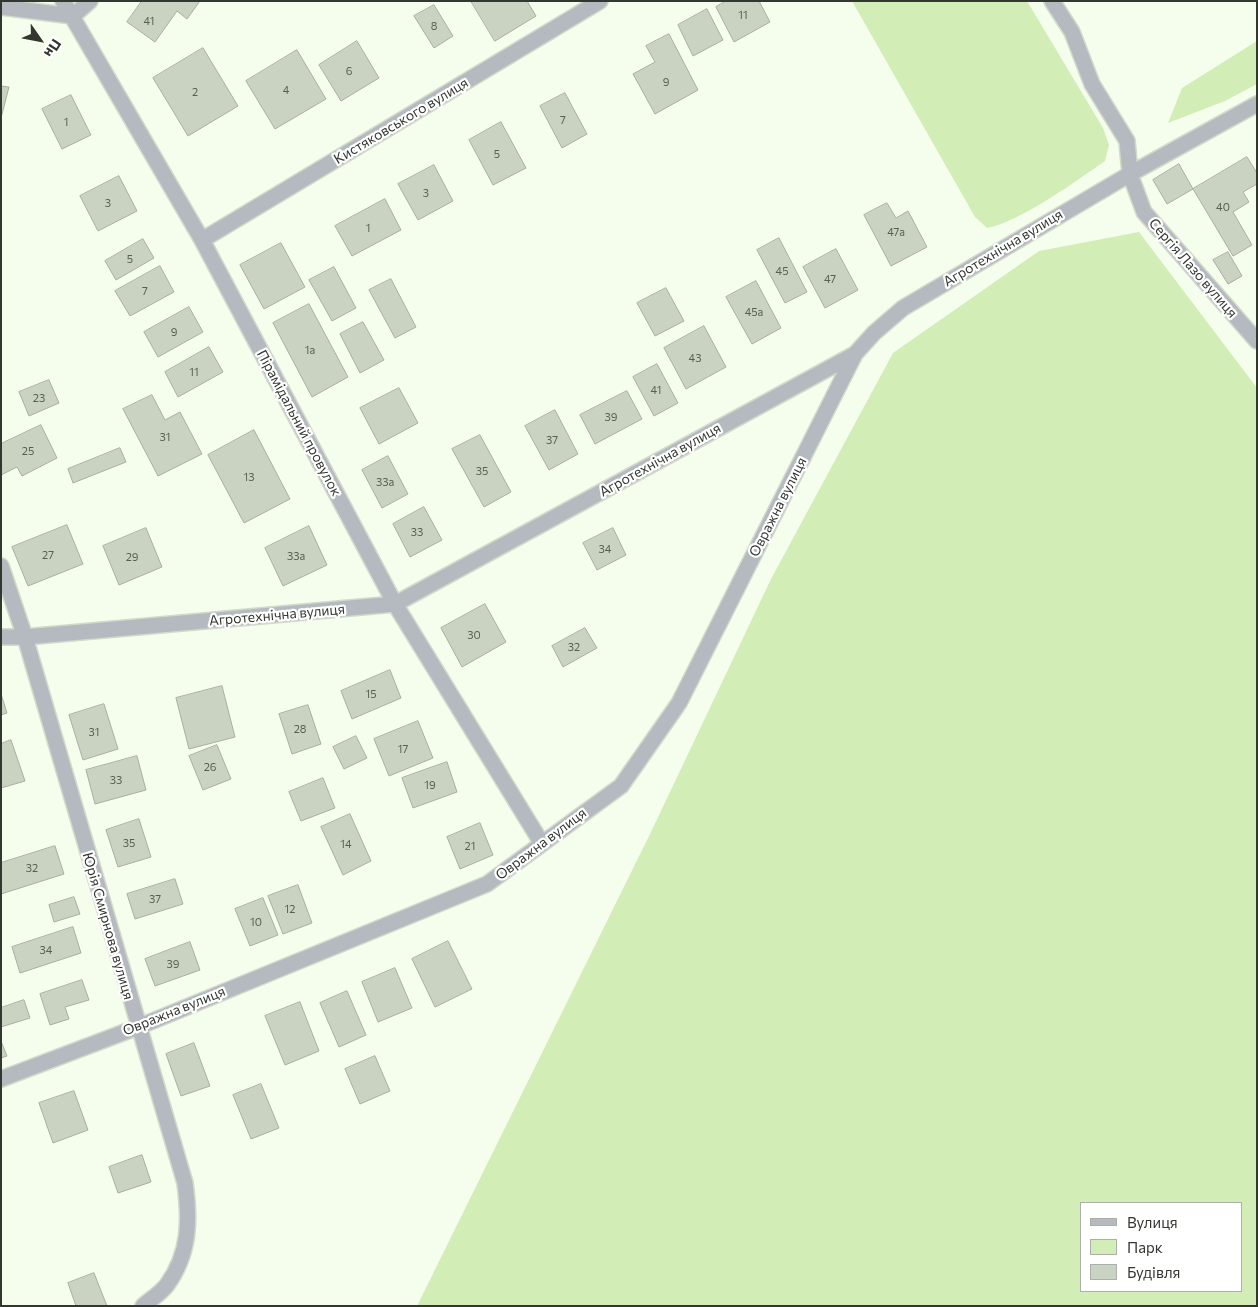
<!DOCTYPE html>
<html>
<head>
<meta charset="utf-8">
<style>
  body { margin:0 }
  #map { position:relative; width:1258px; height:1307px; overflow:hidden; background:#f5feec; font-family:Commissioner,sans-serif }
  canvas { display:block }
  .frame { position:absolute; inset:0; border:2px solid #333730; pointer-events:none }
  .legend { position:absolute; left:1080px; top:1202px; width:162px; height:90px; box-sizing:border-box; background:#fff; border:1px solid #adafac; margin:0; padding:6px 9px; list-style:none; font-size:15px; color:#333730 }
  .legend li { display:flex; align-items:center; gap:10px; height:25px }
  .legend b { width:25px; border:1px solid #adafac }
  .north { position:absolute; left:15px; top:15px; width:50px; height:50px; -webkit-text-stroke:4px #fff; paint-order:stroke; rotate:123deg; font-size:14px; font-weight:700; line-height:20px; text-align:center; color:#333730 }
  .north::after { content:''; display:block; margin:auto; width:18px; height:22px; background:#333730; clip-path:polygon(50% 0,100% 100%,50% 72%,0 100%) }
</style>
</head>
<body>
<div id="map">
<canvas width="1258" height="1307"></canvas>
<div class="frame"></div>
<ul class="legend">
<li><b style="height:6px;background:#b5bac1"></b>Вулиця</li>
<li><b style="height:14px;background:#d2edb6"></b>Парк</li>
<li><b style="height:14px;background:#cad3c1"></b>Будівля</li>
</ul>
<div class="north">Пн</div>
</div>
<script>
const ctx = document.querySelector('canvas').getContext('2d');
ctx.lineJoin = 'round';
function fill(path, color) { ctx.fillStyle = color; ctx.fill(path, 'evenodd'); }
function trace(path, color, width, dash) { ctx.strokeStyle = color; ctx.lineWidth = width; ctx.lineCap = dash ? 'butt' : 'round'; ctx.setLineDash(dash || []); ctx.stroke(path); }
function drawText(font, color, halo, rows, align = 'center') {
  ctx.font = font + ' Commissioner,sans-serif'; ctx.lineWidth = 4.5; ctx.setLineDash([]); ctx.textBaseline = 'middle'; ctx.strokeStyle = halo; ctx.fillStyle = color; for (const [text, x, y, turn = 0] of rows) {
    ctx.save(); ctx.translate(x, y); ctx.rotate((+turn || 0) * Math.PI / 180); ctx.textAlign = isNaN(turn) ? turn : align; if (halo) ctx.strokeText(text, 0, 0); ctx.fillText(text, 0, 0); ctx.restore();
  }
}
fill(new Path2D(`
  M 852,1 L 1027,1 L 1103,128 L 1109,145 L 1105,161 C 1076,181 1020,222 987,228 L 975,217 Z
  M 1257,41 L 1257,84 L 1225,101 L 1168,123 L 1182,88 Z
  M 1139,232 L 1257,388 L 1257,1306 L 417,1306 L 651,832 L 771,579 L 893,353 L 1039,251 ZM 1082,1203 L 1242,1203 L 1242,1291 L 1082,1291 Z`), '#d2edb6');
const building = new Path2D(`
  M 142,1 L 200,1 L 187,19 L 177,11 L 155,42 L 127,22 Z
  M 471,1 L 527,1 L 536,16 L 495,41 Z
  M 726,1 L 759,1 L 770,22 L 734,42 L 716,7 Z
  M 434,5 L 453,36 L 434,48 L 414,16 Z
  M 707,9 L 723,40 L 693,56 L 678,25 Z
  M 669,34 L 698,90 L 655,114 L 633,74 L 655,62 L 646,46 Z
  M 357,41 L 379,78 L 341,101 L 319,65 Z
  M 203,48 L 238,106 L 188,136 L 153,78 Z
  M 297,50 L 326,99 L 275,129 L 246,81 Z
  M 1,86 L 9,87 L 1,118 Z
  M 565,93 L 587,134 L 562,148 L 540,106 Z
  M 71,95 L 91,135 L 62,149 L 42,109 Z
  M 501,122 L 526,168 L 493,185 L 469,140 Z
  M 1247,157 L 1257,173 L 1257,184 L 1243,192 L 1249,202 L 1233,212 L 1252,245 L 1233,256 L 1193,189 Z
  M 1179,164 L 1193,189 L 1167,204 L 1153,180 Z
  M 434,165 L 453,201 L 418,220 L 398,184 Z
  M 119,176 L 137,211 L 98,231 L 80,196 Z
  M 385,199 L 401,230 L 352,256 L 335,226 Z
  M 887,203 L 896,218 L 908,211 L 927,247 L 891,266 L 864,215 Z
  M 779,238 L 807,292 L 785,303 L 757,250 Z
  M 143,239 L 154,258 L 116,280 L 105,261 Z
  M 281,243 L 305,287 L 264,309 L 240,265 Z
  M 836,249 L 858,290 L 825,308 L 803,267 Z
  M 1228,252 L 1242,276 L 1228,284 L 1213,260 Z
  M 160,266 L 174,292 L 130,316 L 115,291 Z
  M 334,267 L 356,308 L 332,321 L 309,280 Z
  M 391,279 L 416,327 L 395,338 L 369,290 Z
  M 756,281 L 781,328 L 752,344 L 726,297 Z
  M 666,288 L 684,321 L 655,336 L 637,303 Z
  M 309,304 L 348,377 L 312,397 L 273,323 Z
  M 189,307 L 203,332 L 158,357 L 144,332 Z
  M 363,322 L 384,360 L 360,373 L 340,334 Z
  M 704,326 L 726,367 L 686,389 L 664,348 Z
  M 209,347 L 223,372 L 178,397 L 165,372 Z
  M 657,364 L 678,403 L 654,416 L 633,377 Z
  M 49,380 L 59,403 L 29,416 L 19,392 Z
  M 399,388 L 418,423 L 379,444 L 360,408 Z
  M 627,391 L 642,419 L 595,444 L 580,415 Z
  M 152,395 L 165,420 L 180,412 L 202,454 L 158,476 L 123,409 Z
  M 555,410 L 578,454 L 549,470 L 525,426 Z
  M 41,425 L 57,458 L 22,476 L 17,467 L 1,475 L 1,444 Z
  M 254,430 L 290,499 L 244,523 L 208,455 Z
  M 480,435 L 511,492 L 484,507 L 452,449 Z
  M 120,448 L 126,462 L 73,483 L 68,469 Z
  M 388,456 L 408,494 L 382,508 L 362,470 Z
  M 424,507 L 442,540 L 410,557 L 393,524 Z
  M 67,525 L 83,564 L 28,586 L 12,547 Z
  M 309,526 L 327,565 L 283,586 L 265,548 Z
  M 146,528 L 162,567 L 119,585 L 103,546 Z
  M 613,528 L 626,555 L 597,570 L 583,543 Z
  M 485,604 L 506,642 L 462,667 L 441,628 Z
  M 585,628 L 597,648 L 563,667 L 552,646 Z
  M 390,670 L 401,698 L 352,719 L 341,691 Z
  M 222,686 L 235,737 L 189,749 L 176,698 Z
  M 1,694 L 7,713 L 1,715 Z
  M 104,704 L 118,749 L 83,760 L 69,715 Z
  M 308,705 L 321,744 L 292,754 L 279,714 Z
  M 418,721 L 433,758 L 389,776 L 374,739 Z
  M 356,736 L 367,758 L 344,769 L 333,747 Z
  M 11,740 L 25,781 L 1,788 L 1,744 Z
  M 217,745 L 231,779 L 203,790 L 189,756 Z
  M 137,756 L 146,790 L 95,804 L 86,770 Z
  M 447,762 L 457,792 L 413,808 L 402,778 Z
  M 323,778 L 335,808 L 301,821 L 289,792 Z
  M 350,814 L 371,861 L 343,875 L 321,827 Z
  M 139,819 L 151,857 L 118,867 L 106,830 Z
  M 480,823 L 493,855 L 460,869 L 447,837 Z
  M 55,846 L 64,874 L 1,894 L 1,863 Z
  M 175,879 L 183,904 L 135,919 L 127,894 Z
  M 298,885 L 312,923 L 283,934 L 268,896 Z
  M 74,897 L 80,914 L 54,922 L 49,905 Z
  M 263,898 L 278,935 L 250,946 L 235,909 Z
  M 73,927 L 81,953 L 20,973 L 12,947 Z
  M 448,941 L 472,989 L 435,1007 L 412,959 Z
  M 190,942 L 200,970 L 155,986 L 145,959 Z
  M 395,968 L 412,1008 L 378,1022 L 362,982 Z
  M 82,980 L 89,1000 L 65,1007 L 69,1019 L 50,1025 L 40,994 Z
  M 347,991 L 366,1035 L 339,1047 L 320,1003 Z
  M 24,1000 L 30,1018 L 1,1027 L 1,1008 Z
  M 300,1002 L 319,1051 L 285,1065 L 265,1016 Z
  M 1,1041 L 7,1056 L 1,1058 Z
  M 194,1043 L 210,1086 L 181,1096 L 166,1054 Z
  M 375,1056 L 390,1091 L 360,1104 L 345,1069 Z
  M 261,1084 L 279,1128 L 251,1139 L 233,1095 Z
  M 74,1091 L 88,1130 L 53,1143 L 39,1103 Z
  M 142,1155 L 151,1182 L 118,1193 L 109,1167 Z
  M 94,1273 L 107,1306 L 76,1306 L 68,1283 Z`);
fill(building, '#cad3c1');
trace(building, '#a7af9f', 1);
const street = new Path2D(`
  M 63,1 L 202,240 L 395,604 L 541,842
  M 1052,1 L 1072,32 L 1092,84 L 1127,141 L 1130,174 L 1144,212 L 1257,341
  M 1,7 L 73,16 L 90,1
  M 202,240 L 600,1
  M 1,566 L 25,637 L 185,1183 C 190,1220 190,1253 167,1285 C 161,1293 151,1299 143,1306
  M 1,637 L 25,637 L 395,604 L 855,354 L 874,333 L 903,308 L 1130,174 L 1257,104
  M 1,1079 L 138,1027 L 487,884 L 621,786 L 679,703 L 855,354`);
trace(street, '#d2daca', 18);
trace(street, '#b5bac1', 15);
drawText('11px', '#595e54', null, [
  ["11",743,15],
  ["41",149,21],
  ["8",434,26],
  ["6",349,71],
  ["9",666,82],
  ["4",286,90],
  ["2",195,92],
  ["7",563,120],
  ["1",66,122],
  ["5",497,154],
  ["3",426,193],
  ["3",108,203],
  ["40",1223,207],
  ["1",368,228],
  ["47а",896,232],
  ["5",130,259],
  ["45",782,271],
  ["47",830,279],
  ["7",145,291],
  ["45а",754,312],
  ["9",174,332],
  ["1а",310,350],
  ["43",695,358],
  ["11",194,372],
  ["41",656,390],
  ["23",39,398],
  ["39",611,417],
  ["31",165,437],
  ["37",552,440],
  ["25",28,451],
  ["35",482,471],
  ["13",249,477],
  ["33а",385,482],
  ["33",417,532],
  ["34",605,549],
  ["27",48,555],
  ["33а",296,556],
  ["29",132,557],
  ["30",474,635],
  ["32",574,647],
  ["15",371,694],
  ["28",300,729],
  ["31",94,732],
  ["17",403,749],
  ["26",210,767],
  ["33",116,780],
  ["19",430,785],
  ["35",129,843],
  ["14",346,844],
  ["21",470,846],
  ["32",32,868],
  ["37",155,899],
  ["12",290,909],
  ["10",256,922],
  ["34",46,950],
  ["39",173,964]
]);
drawText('14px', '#333730', '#fff', [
  ["Кистяковського вулиця",401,121,-31],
  ["Агротехнічна вулиця",1003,248,-31],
  ["Сергія Лазо вулиця",1193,268,49],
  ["Пірамідальний провулок",299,423,62],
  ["Агротехнічна вулиця",660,460,-29],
  ["Овражна вулиця",778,507,-63],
  ["Агротехнічна вулиця",277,615,-5],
  ["Овражна вулиця",541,844,-37],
  ["Юрія Смирнова вулиця",108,926,74],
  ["Овражна вулиця",174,1011,-22]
]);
</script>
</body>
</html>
